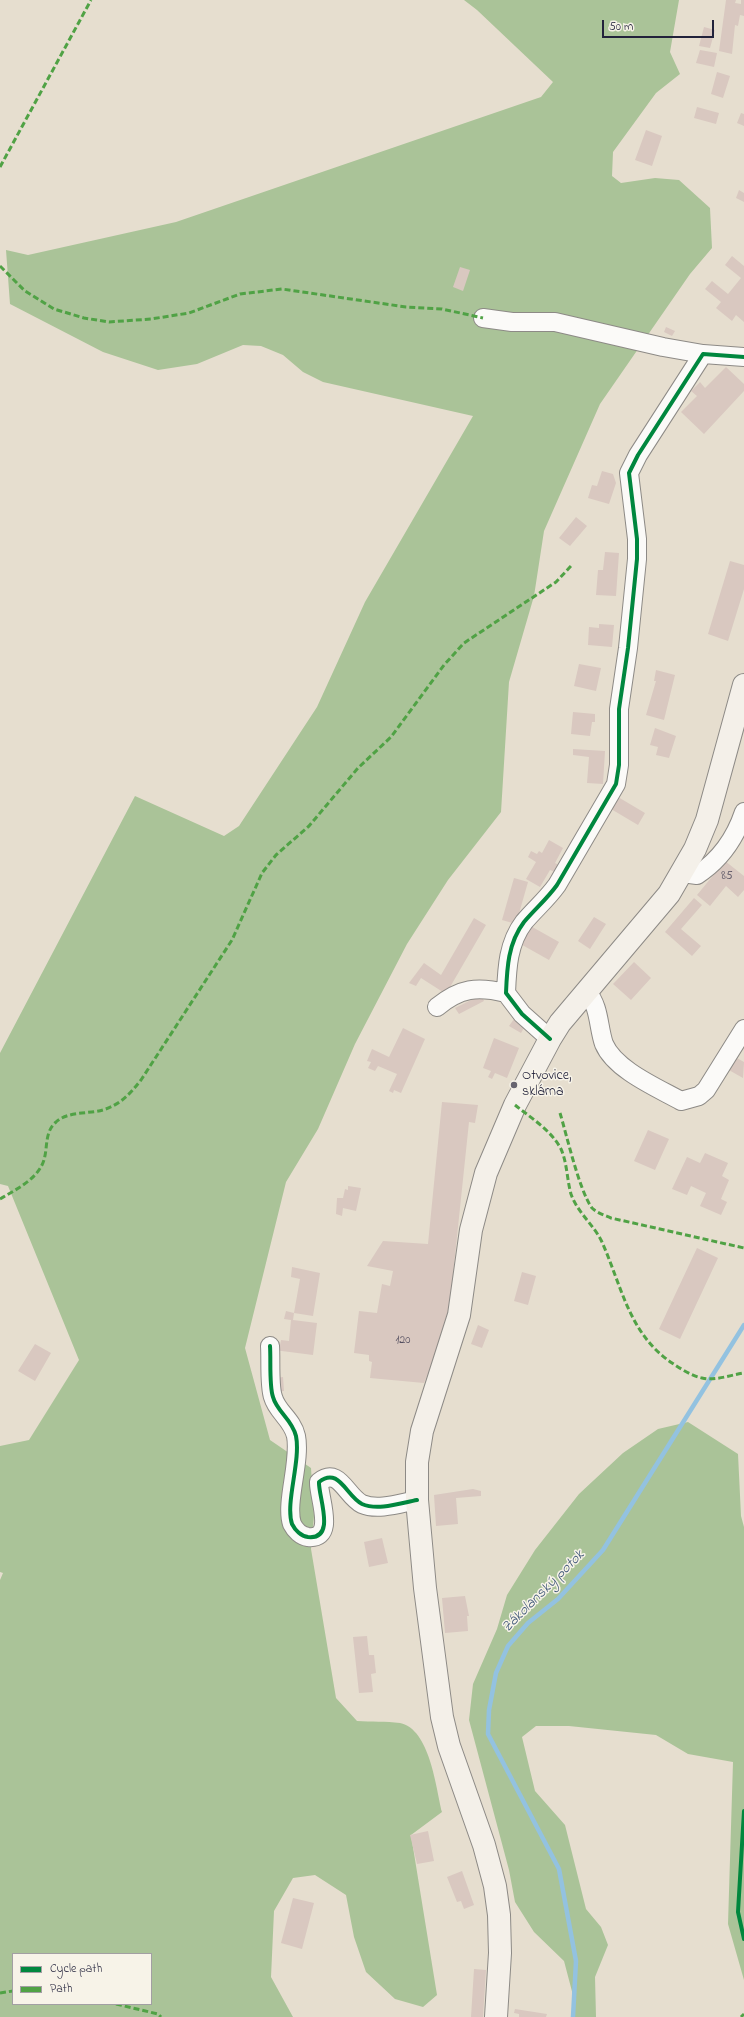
<!DOCTYPE html>
<html>
<head>
<meta charset="utf-8">
<style>
  body { margin:0 }
  #map { position:relative; width:744px; height:2017px; overflow:hidden; background:#e6decf; font-family:"Indie Flower",sans-serif }
  canvas { display:block }
  .legend { position:absolute; left:12px; top:1953px; width:140px; height:52px; box-sizing:border-box; background:#f7f3e8; border:1px solid #a29fa3; margin:0; padding:5px 7px; list-style:none; font-size:12px; color:#22223b }
  .legend li { display:flex; align-items:center; gap:8px; height:20px }
  .legend b { width:20px; border:1px solid #a29fa3 }
  .scale { position:absolute; left:602px; top:20px; width:112px; height:18px; box-sizing:border-box; border:2px solid #22223b; border-top:0; padding-left:5px; font-size:12px; line-height:14px; white-space:nowrap; color:#22223b; -webkit-text-stroke:3px #f7f3e8; paint-order:stroke }
</style>
</head>
<body>
<div id="map">
<canvas width="744" height="2017"></canvas>
<ul class="legend">
<li><b style="height:5px;background:#00873e"></b>Cycle path</li>
<li><b style="height:5px;background:#50a245"></b>Path</li>
</ul>
<div class="scale">50 m</div>
</div>
<script>
const ctx = document.querySelector('canvas').getContext('2d');
ctx.lineJoin = 'round';
function fill(path, color) { ctx.fillStyle = color; ctx.fill(path, 'evenodd'); }
function trace(path, color, width, dash) { ctx.strokeStyle = color; ctx.lineWidth = width; ctx.lineCap = dash ? 'butt' : 'round'; ctx.setLineDash(dash || []); ctx.stroke(path); }
function drawText(font, color, halo, rows, align = 'center') {
  ctx.font = font + ' "Indie Flower",sans-serif'; ctx.lineWidth = 3; ctx.setLineDash([]); ctx.textBaseline = 'middle'; ctx.strokeStyle = halo; ctx.fillStyle = color; for (const [text, x, y, turn = 0] of rows) {
    ctx.save(); ctx.translate(x, y); ctx.rotate((+turn || 0) * Math.PI / 180); ctx.textAlign = isNaN(turn) ? turn : align; if (halo) ctx.strokeText(text, 0, 0); ctx.fillText(text, 0, 0); ctx.restore();
  }
}
fill(new Path2D(`
  M 464,0 L 679,0 L 670,52 L 680,74 L 656,93 L 613,152 L 612,176 L 621,183 L 655,178 L 679,180 L 710,208 L 712,248 L 690,274 L 600,404 L 544,531 L 534,596 L 509,682 L 501,812 L 448,880 L 407,944 L 355,1044 L 318,1129 L 286,1182 L 245,1348 L 270,1440 L 311,1468 L 314,1516 L 311,1549 L 336,1698 L 357,1721 C 371,1722 386,1721 400,1723 C 430,1729 436,1788 442,1812 L 411,1835 L 437,1995 L 423,2007 L 395,1999 L 366,1972 L 354,1937 L 346,1895 L 315,1875 L 293,1878 L 274,1911 L 271,1977 L 293,2017 L 0,2017 L 0,1580 L 3,1573 L 0,1572 L 0,1446 L 29,1440 L 79,1360 L 8,1186 L 0,1184 L 0,1053 L 135,796 L 224,836 L 239,826 L 317,707 L 365,602 L 473,416 L 323,382 L 303,372 L 283,355 L 261,346 L 243,345 L 197,364 L 158,370 L 103,352 L 10,304 L 6,250 L 28,255 L 176,222 L 541,97 L 553,82 L 477,10 ZM 13,1954 L 151,1954 L 151,2004 L 13,2004 Z
  M 688,1422 L 738,1454 L 741,1516 L 744,1527 L 744,1980 L 728,1924 L 733,1762 L 688,1754 L 656,1735 L 569,1726 L 536,1726 L 522,1737 L 535,1791 L 565,1825 L 586,1909 L 601,1927 L 608,1945 L 595,1977 L 596,2017 L 575,2017 L 574,1999 L 564,1961 L 534,1932 L 515,1902 L 509,1870 L 469,1720 L 473,1684 L 497,1629 L 507,1595 L 535,1550 L 579,1494 L 623,1453 L 658,1429 Z`), '#aac398');
trace(new Path2D(`
  M 573,2017 L 576,1961 L 559,1869 L 488,1734 L 489,1710 L 496,1673 L 508,1646 L 528,1623 L 558,1599 L 603,1550 L 744,1325`), '#93c2e0', 4.5);
fill(new Path2D(`
  M 726,0 L 736,0 L 735,3 L 741,4 L 741,0 L 744,0 L 744,16 L 740,15 L 738,26 L 735,25 L 732,54 L 719,51 Z
  M 704,27 L 715,30 L 710,48 L 699,46 Z
  M 700,50 L 717,53 L 714,67 L 696,63 Z
  M 717,72 L 730,76 L 723,98 L 711,94 Z
  M 697,107 L 719,113 L 716,124 L 694,118 Z
  M 741,113 L 744,114 L 744,126 L 737,123 Z
  M 646,130 L 662,136 L 652,166 L 635,160 Z
  M 739,190 L 744,193 L 744,202 L 736,198 Z
  M 732,256 L 744,266 L 744,322 L 736,315 L 732,321 L 716,308 L 721,302 L 705,289 L 712,281 L 728,294 L 741,278 L 725,265 Z
  M 460,267 L 470,270 L 463,291 L 453,287 Z
  M 666,327 L 675,331 L 672,336 L 664,332 Z
  M 726,367 L 744,384 L 744,391 L 704,434 L 681,412 L 697,396 L 691,391 L 700,382 L 705,388 Z
  M 602,471 L 613,474 L 616,483 L 609,504 L 588,498 L 592,485 L 597,486 Z
  M 576,517 L 587,526 L 570,546 L 559,538 Z
  M 605,552 L 619,553 L 616,596 L 596,595 L 598,570 L 603,570 Z
  M 730,561 L 744,565 L 744,589 L 728,641 L 708,634 Z
  M 599,624 L 614,625 L 612,647 L 588,645 L 589,627 L 599,628 Z
  M 579,664 L 601,668 L 596,691 L 574,686 Z
  M 656,670 L 675,675 L 664,720 L 646,715 L 656,681 L 654,681 Z
  M 573,712 L 595,714 L 595,722 L 592,722 L 590,736 L 571,734 Z
  M 655,728 L 676,736 L 669,758 L 656,755 L 658,747 L 650,745 Z
  M 573,749 L 605,751 L 603,784 L 587,783 L 589,757 L 573,755 Z
  M 618,797 L 645,813 L 638,825 L 611,809 Z
  M 549,840 L 563,848 L 555,863 L 559,865 L 555,872 L 550,870 L 540,887 L 526,879 L 536,862 L 528,857 L 531,851 L 537,854 L 539,851 L 542,853 Z
  M 725,861 L 744,876 L 744,890 L 738,897 L 726,886 L 710,906 L 697,895 Z
  M 514,878 L 528,882 L 516,924 L 502,920 Z
  M 694,898 L 702,905 L 681,929 L 701,946 L 692,956 L 665,932 Z
  M 594,917 L 606,924 L 590,949 L 578,941 Z
  M 474,918 L 486,925 L 446,994 L 421,978 L 416,986 L 409,983 L 424,963 L 441,975 Z
  M 527,924 L 559,942 L 549,960 L 517,942 Z
  M 634,962 L 651,978 L 631,1000 L 613,984 Z
  M 477,997 L 478,999 L 482,997 L 484,1001 L 459,1014 L 455,1008 Z
  M 514,1019 L 525,1026 L 521,1033 L 509,1026 Z
  M 403,1028 L 425,1039 L 401,1093 L 394,1090 L 393,1093 L 389,1091 L 397,1074 L 378,1066 L 375,1071 L 368,1068 L 371,1062 L 367,1061 L 372,1049 L 389,1057 Z
  M 494,1038 L 519,1048 L 507,1078 L 495,1073 L 492,1079 L 488,1077 L 491,1071 L 483,1068 Z
  M 735,1057 L 744,1062 L 743,1078 L 727,1069 Z
  M 442,1102 L 478,1105 L 475,1123 L 469,1122 L 449,1313 L 432,1364 L 424,1383 L 370,1378 L 372,1362 L 369,1361 L 369,1355 L 354,1353 L 359,1311 L 377,1313 L 382,1284 L 390,1286 L 393,1271 L 367,1266 L 383,1241 L 428,1244 Z
  M 648,1130 L 669,1139 L 655,1170 L 634,1161 Z
  M 705,1153 L 728,1163 L 722,1176 L 729,1180 L 721,1199 L 727,1202 L 721,1215 L 700,1206 L 706,1193 L 691,1186 L 687,1195 L 672,1189 L 687,1157 L 700,1163 Z
  M 348,1186 L 361,1188 L 356,1211 L 343,1208 L 342,1216 L 336,1214 L 337,1198 L 343,1198 L 345,1189 L 348,1190 Z
  M 697,1248 L 718,1258 L 680,1339 L 659,1329 Z
  M 292,1267 L 320,1273 L 313,1316 L 294,1313 L 300,1279 L 291,1277 Z
  M 522,1272 L 536,1276 L 528,1305 L 514,1301 Z
  M 286,1311 L 294,1313 L 293,1320 L 317,1323 L 313,1355 L 274,1350 L 275,1345 L 280,1345 L 281,1340 L 289,1341 L 291,1320 L 284,1319 Z
  M 478,1325 L 489,1330 L 482,1348 L 471,1344 Z
  M 35,1344 L 51,1353 L 35,1381 L 18,1371 Z
  M 283,1377 L 284,1391 L 276,1392 L 275,1378 Z
  M 473,1489 L 481,1491 L 481,1496 L 456,1498 L 458,1524 L 436,1526 L 434,1495 Z
  M 382,1538 L 388,1563 L 369,1567 L 364,1542 Z
  M 465,1596 L 469,1616 L 467,1616 L 468,1631 L 445,1633 L 442,1598 Z
  M 367,1636 L 369,1655 L 374,1655 L 376,1673 L 371,1674 L 373,1692 L 359,1693 L 353,1637 Z
  M 428,1831 L 434,1861 L 417,1864 L 410,1835 Z
  M 462,1871 L 474,1905 L 464,1909 L 461,1901 L 457,1902 L 447,1877 Z
  M 293,1898 L 314,1903 L 302,1949 L 281,1943 Z
  M 474,1969 L 486,1970 L 483,2017 L 471,2017 Z
  M 515,2009 L 547,2014 L 546,2017 L 519,2017 L 519,2014 L 514,2013 Z`), '#d9c8c0');
const minor = new Path2D(`
  M 483,318 L 512,322 L 555,322 L 663,347 L 703,354
  M 682,873 L 697,875 C 720,860 735,839 744,812
  M 587,992 C 600,1007 598,1027 604,1044 C 615,1070 658,1088 681,1101 L 699,1096 L 706,1090 L 744,1029
  M 437,1007 C 460,988 477,986 506,993
  M 550,1039 L 522,1014 L 506,993 C 507,968 508,943 524,922 C 535,909 547,899 557,885 L 616,784 L 619,765 L 619,709 L 628,648 L 637,559 L 637,539 L 629,473 L 638,455 L 703,354 L 744,357
  M 270,1346 C 271,1359 269,1386 273,1397 C 277,1412 292,1419 296,1436 C 301,1461 285,1503 292,1524 C 295,1530 301,1536 308,1537 C 337,1540 318,1496 319,1482 C 339,1466 346,1496 362,1504 C 378,1511 401,1503 417,1500`);
const secondary = new Path2D(`
  M 496,2017 L 500,1953 L 499,1915 L 495,1886 L 484,1845 L 449,1746 L 442,1717 L 425,1588 L 417,1500 L 417,1462 L 422,1431 L 459,1315 L 471,1230 L 486,1173 L 515,1105 L 550,1039 L 560,1023 L 669,894 L 695,849 L 707,820 L 744,685`);
trace(minor, '#8d8a86', 20);
trace(secondary, '#8d8a86', 24);
trace(minor, '#fbfaf8', 18);
trace(secondary, '#f4f0e9', 22);
trace(new Path2D(`
  M 0,167 L 91,0
  M 0,266 L 25,291 L 54,309 L 84,318 L 109,322 L 151,319 L 189,313 L 240,294 L 282,289 L 406,307 L 442,309 L 483,318
  M 515,1105 C 531,1118 551,1130 561,1149 C 567,1162 567,1180 571,1194 C 577,1212 594,1225 602,1242 C 622,1287 629,1334 672,1363 C 681,1369 692,1376 702,1378 C 716,1381 730,1375 744,1373
  M 560,1113 C 567,1136 579,1190 592,1208 C 597,1213 604,1215 611,1218 L 744,1248
  M 0,1199 C 15,1190 34,1181 42,1165 C 49,1151 43,1133 56,1122 C 68,1111 89,1114 103,1110 C 121,1104 130,1094 141,1080 L 232,940 L 262,873 L 276,855 L 309,826 L 358,768 L 391,737 L 444,665 L 464,643 L 556,582 L 571,566
  M 0,1993 L 13,1991
  M 116,2004 L 158,2014 L 161,2017
  M 741,2017 L 744,2014`), '#50a245', 3, [6, 3]);
trace(new Path2D(`
  M 550,1039 L 522,1014 L 506,993 C 507,968 508,943 524,922 C 535,909 547,899 557,885 L 616,784 L 619,765 L 619,709 L 628,648 L 637,559 L 637,539 L 629,473 L 638,455 L 703,354 L 744,357
  M 270,1346 C 271,1359 269,1386 273,1397 C 277,1412 292,1419 296,1436 C 301,1461 285,1503 292,1524 C 295,1530 301,1536 308,1537 C 337,1540 318,1496 319,1482 C 339,1466 346,1496 362,1504 C 378,1511 401,1503 417,1500
  M 744,1811 L 738,1912 L 744,1939`), '#00873e', 4);
for (const [x, y, r, color] of [
  [514,1085,4,"#67646f"]
]) { const dot = new Path2D(); dot.arc(x, y, r, 0, 2 * Math.PI); ctx.fillStyle = color; ctx.fill(dot); trace(dot, '#f7f3e8', 1.5); }
drawText('12px', '#524d5e', null, [
  ["85",727,877],
  ["120",403,1341]
]);
drawText('14px', '#22223b', '#f7f3e8', [
  ["Otvovice,",522,1077],
  ["sklárna",522,1093]
], 'left');
drawText('italic 15px', '#3d5677', '#f7f3e8', [
  ["Zákolanský potok",544,1592,-45]
]);
</script>
</body>
</html>
